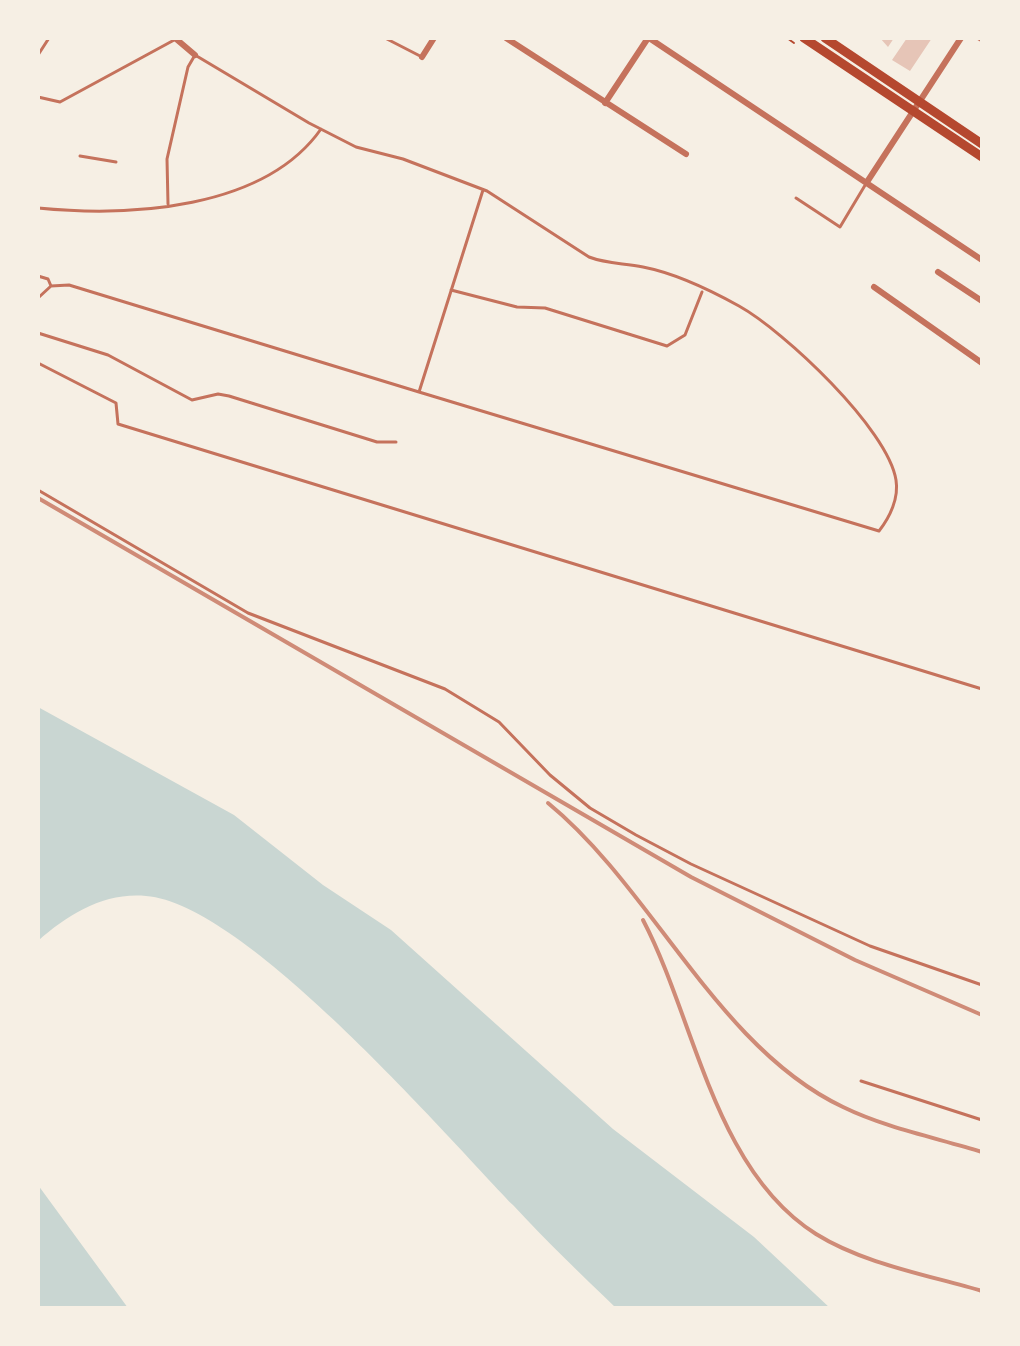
<!DOCTYPE html>
<html>
<head>
<meta charset="utf-8">
<style>
  body { margin:0 }
  #map { position:relative; width:1020px; height:1346px; overflow:hidden; background:#f6efe4; font-family:Signika,sans-serif }
  canvas { display:block }
  .frame { position:absolute; inset:0; border:40px solid #f6efe4; pointer-events:none }
</style>
</head>
<body>
<div id="map">
<canvas width="1020" height="1346"></canvas>
<div class="frame"></div>
</div>
<script>
const ctx = document.querySelector('canvas').getContext('2d');
ctx.lineJoin = 'round';
function fill(path, color) { ctx.fillStyle = color; ctx.fill(path, 'evenodd'); }
function trace(path, color, width, dash) { ctx.strokeStyle = color; ctx.lineWidth = width; ctx.lineCap = dash ? 'butt' : 'round'; ctx.setLineDash(dash || []); ctx.stroke(path); }
fill(new Path2D(`
  M 38,707 L 234,815 L 323,885 L 391,930 L 613,1129 L 754,1237 L 830,1308 L 616,1308 C 581,1274 546,1241 513,1205 C 442,1131 244,903 146,896 C 105,892 68,914 38,941 Z
  M 38,1185 L 128,1308 L 38,1308 Z`), '#c9d6d2');
fill(new Path2D(`
  M 880,38 L 894,38 L 888,47 Z
  M 907,38 L 932,38 L 910,71 L 892,60 Z`), '#e6c5b7');
trace(new Path2D(`
  M 787,38 L 794,43`), '#b5482f', 2);
trace(new Path2D(`
  M 385,38 L 422,57
  M 977,38 L 982,41
  M 38,55 L 49,38
  M 38,97 L 60,102 L 176,39
  M 80,156 L 116,162
  M 796,198 L 840,227 L 867,182
  M 168,204 L 167,159 L 188,67 L 195,55 L 309,123 L 356,147 L 403,159 L 487,191 L 589,257 C 607,264 624,263 643,267 C 674,273 712,291 739,306 C 784,331 888,429 896,480 C 899,498 890,517 879,531 L 419,392
  M 38,208 C 129,217 264,210 321,129
  M 38,276 L 48,279 L 51,286
  M 451,290 L 517,307 L 545,308 L 667,346 L 685,335 L 702,292
  M 38,298 L 51,286 L 69,285 L 419,392 L 483,190
  M 38,333 L 108,355 L 192,400 L 218,394 L 229,396 L 377,442 L 396,442
  M 38,363 L 116,403 L 118,424 L 982,689
  M 38,490 L 248,613 L 445,689 L 499,722 L 550,775 L 590,808 L 636,835 L 691,864 L 870,946 L 982,985
  M 861,1081 L 982,1120`), '#c5725c', 3);
trace(new Path2D(`
  M 175,38 L 195,55
  M 506,38 L 686,154
  M 649,38 L 982,260
  M 422,57 L 434,38
  M 605,103 L 648,38
  M 867,182 L 961,38
  M 938,272 L 982,301
  M 874,287 L 982,363`), '#c5725c', 6);
trace(new Path2D(`
  M 804,38 L 982,157
  M 825,38 L 982,144`), '#b5482f', 9);
trace(new Path2D(`
  M 38,498 L 691,877 L 855,960 L 982,1015
  M 548,803 C 653,889 718,1048 843,1107 C 886,1128 937,1138 982,1152
  M 643,920 C 695,1019 714,1170 816,1234 C 864,1264 928,1275 982,1291`), '#cf8b77', 4);
</script>
</body>
</html>
